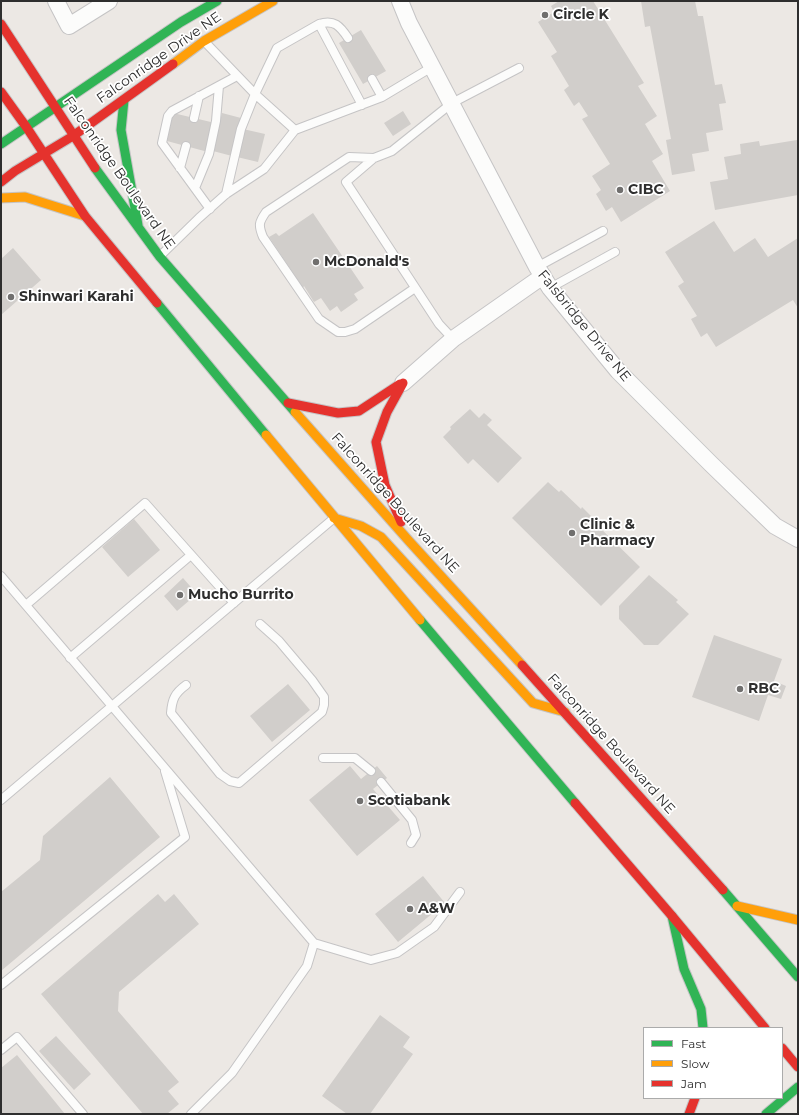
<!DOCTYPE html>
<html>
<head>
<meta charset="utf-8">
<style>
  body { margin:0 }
  #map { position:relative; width:799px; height:1115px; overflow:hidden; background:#ece8e4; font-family:Montserrat,sans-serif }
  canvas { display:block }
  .frame { position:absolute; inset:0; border:2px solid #2e2e2e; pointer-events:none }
  .legend { position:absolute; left:643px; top:1027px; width:140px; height:72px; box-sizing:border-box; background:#fff; border:1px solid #ababab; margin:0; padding:5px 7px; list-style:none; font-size:12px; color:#2e2e2e }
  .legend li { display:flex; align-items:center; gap:8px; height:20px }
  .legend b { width:20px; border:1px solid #ababab }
</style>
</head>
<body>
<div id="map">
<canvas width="799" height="1115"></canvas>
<div class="frame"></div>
<ul class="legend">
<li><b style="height:5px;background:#30b455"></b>Fast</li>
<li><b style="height:5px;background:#ff9f0a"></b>Slow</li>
<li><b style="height:5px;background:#e5322d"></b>Jam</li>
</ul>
</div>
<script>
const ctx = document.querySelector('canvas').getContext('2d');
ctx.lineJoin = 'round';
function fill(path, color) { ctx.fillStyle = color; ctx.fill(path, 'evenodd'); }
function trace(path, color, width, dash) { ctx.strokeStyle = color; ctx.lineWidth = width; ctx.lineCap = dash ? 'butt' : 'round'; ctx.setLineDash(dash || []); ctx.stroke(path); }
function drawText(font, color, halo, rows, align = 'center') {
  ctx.font = font + ' Montserrat,sans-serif'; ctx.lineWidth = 3.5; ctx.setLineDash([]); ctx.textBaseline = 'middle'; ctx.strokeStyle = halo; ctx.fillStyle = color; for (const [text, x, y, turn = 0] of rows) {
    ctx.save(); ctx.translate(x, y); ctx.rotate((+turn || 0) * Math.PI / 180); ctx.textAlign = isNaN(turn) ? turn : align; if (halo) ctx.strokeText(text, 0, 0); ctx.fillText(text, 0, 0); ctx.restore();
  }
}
fill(new Path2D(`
  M 559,1 L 593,1 L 644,83 L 638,86 L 657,116 L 645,124 L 663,154 L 652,161 L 670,191 L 621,222 L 612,207 L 606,211 L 596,194 L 601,190 L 592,176 L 610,164 L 582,119 L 588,116 L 579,102 L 574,106 L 564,90 L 569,86 L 551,56 L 557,52 L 538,22 L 554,12 L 551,6 Z
  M 641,1 L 695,1 L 698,16 L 703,16 L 715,85 L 722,84 L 726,103 L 719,104 L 723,130 L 706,133 L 709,151 L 692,154 L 695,171 L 672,175 L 666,140 L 671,139 L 650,26 L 645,27 Z
  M 361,30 L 386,71 L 363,84 L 339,43 Z
  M 403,111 L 411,124 L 393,136 L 384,123 Z
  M 173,113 L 215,123 L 208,152 L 167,141 Z
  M 222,113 L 241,118 L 232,156 L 213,151 Z
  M 243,129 L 265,134 L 258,162 L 237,157 Z
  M 797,140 L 798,147 L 798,195 L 715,210 L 710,182 L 728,179 L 724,157 L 741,154 L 740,144 L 759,141 L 760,146 Z
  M 313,213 L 364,288 L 354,294 L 358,300 L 341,312 L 337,306 L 330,311 L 321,298 L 314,302 L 304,286 L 303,288 L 269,237 L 276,233 L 279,236 Z
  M 714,221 L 734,252 L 755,238 L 768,257 L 798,238 L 798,308 L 793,300 L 716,347 L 707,333 L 701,337 L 691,319 L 697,316 L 678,286 L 684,282 L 665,252 Z
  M 13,248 L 41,280 L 1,315 L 1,259 Z
  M 470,409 L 479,418 L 484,413 L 492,420 L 487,425 L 522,458 L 498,483 L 473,459 L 468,464 L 443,437 L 451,429 L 450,427 Z
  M 548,482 L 559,492 L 561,490 L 581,509 L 582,507 L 596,521 L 595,523 L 640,567 L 601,606 L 512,518 Z
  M 134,519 L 160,550 L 128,577 L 102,547 Z
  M 649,575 L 678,600 L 676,602 L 689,614 L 658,645 L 644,645 L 619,619 L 619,606 Z
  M 183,578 L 197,594 L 177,611 L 164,596 Z
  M 714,635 L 782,659 L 774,681 L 786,686 L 781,699 L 768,695 L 759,721 L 692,697 Z
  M 288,684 L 310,710 L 272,742 L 250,716 Z
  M 350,766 L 361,779 L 377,766 L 387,778 L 373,789 L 400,820 L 357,856 L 309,800 Z
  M 110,777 L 160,837 L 1,971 L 1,892 L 40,860 L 43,836 Z
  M 423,876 L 445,903 L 398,942 L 375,914 Z
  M 158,894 L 165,902 L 174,894 L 199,924 L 119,992 L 118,1011 L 179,1082 L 168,1091 L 179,1104 L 167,1114 L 143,1114 L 41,994 Z
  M 380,1015 L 410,1037 L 403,1047 L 413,1054 L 370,1114 L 347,1114 L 322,1096 Z
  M 56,1036 L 91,1074 L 74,1090 L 39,1051 Z
  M 17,1055 L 65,1114 L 1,1114 L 1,1068 Z`), '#d1cecb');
const lane = new Path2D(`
  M 319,24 C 334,19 340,26 348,38
  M 204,41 L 255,94 L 295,130
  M 372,79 L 382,97
  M 194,118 L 199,96
  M 374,158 L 349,157 L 266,212 C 259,222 258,225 263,237 L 319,319 L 338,332 L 345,332 L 355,329 L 415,288
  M 180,168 L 186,146
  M 195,188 L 209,154 L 216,121 L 219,86
  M 226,194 L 241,129 L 255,94 L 277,48 L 319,24 L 362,105
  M 210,209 L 162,143 L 168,116 L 172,111 L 237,76
  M 160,256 L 199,218 L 226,194 L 264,169 L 295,130 L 382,97 L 432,67
  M 537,267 L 603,231
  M 550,288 L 615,252
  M 453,339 L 439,324 L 346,182 L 374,158 L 392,151 L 452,103 L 519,68
  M 1,576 L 314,943 L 307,966 L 232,1073 L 191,1114
  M 26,605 L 145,503 L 234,603
  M 70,658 L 191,555
  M 186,685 C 175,693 172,699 171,713 L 220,774 L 230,781 L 239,783 L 322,712 L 324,705 L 324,697 L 312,680 L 279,641 L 260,624
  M 323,758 L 355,758 L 371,771
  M 381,782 L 412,820 L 416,835 L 411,843
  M 1,800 L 333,519
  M 314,943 L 371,960 L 397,953 L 434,927 L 460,892
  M 1,985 L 185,837 L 165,771
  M 1,1050 L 17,1037 L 83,1114`);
const street = new Path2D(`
  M 56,1 L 69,26 L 109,1
  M 400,1 L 409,23 L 537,267 L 550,288 L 618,371 L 711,464 L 775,526 L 798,539
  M 403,383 L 453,339 L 543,276`);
const fast = new Path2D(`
  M 124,100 L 121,130 L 138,225
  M 1,144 L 181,22 L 217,1
  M 95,168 L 160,257 L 295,412
  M 157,303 L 266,435
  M 420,620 L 575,803
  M 723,890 L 798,977
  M 672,916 L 684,969 L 701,1009 L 703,1028
  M 766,1114 L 798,1087`);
const slow = new Path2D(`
  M 173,64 L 204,41 L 273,1
  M 1,198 L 25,197 L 85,216
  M 295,412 L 409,541 L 522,665
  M 266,435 L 420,620
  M 334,518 L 361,526 L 381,537 L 533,703 L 565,712
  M 737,906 L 798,920`);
const jam = new Path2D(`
  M 1,24 L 95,168
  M 1,92 L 27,128 L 85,216 L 157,303
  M 1,182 L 15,171 L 73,136 L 173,64
  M 288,403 L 338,413 L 359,411 L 400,384
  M 401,522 L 385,485 L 376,442 L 387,412 L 403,383
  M 522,665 L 723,890
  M 575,803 L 672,916 L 765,1028
  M 782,1048 L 798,1067
  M 689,1114 L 695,1098`);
trace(lane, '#c5c4c5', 10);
trace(street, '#c5c4c5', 18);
trace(fast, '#c5c4c5', 11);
trace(slow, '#c5c4c5', 11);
trace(jam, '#c5c4c5', 11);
trace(lane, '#fcfcfb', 8);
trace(street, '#fcfcfb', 16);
trace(fast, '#30b455', 9);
trace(slow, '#ff9f0a', 9);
trace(jam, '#e5322d', 9);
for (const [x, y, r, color] of [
  [545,15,4,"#706f6e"],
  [620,190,4,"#706f6e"],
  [316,262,4,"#706f6e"],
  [11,297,4,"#706f6e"],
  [572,533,4,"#706f6e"],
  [180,595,4,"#706f6e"],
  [740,689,4,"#706f6e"],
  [360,801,4,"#706f6e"],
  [410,909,4,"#706f6e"]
]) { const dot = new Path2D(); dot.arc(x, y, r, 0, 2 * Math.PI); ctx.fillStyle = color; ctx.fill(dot); trace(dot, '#fff', 1.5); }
drawText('bold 14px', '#2e2e2e', '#fff', [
  ["Circle K",553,15],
  ["CIBC",628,190],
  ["McDonald's",324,262],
  ["Shinwari Karahi",19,297],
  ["Clinic &",580,525],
  ["Pharmacy",580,541],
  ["Mucho Burrito",188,595],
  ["RBC",748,689],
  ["Scotiabank",368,801],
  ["A&W",418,909]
], 'left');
drawText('14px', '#2e2e2e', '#fff', [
  ["Falconridge Drive NE",159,58,-35],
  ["Falconridge Boulevard NE",119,173,55],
  ["Falsbridge Drive NE",584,326,51],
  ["Falconridge Boulevard NE",395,503,48],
  ["Falconridge Boulevard NE",611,744,48]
]);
</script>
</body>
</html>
